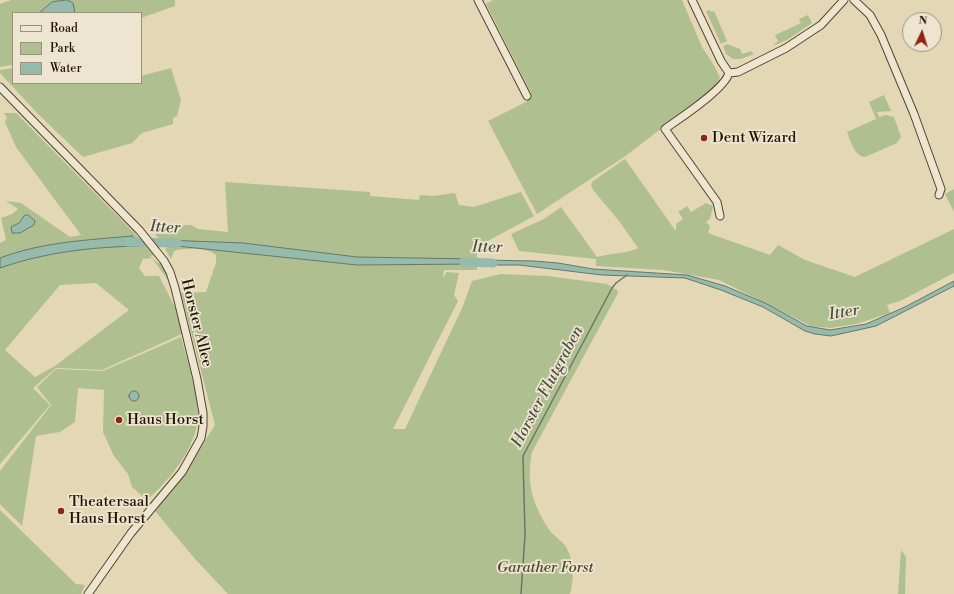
<!DOCTYPE html>
<html>
<head>
<meta charset="utf-8">
<style>
  body { margin:0 }
  #map { position:relative; width:954px; height:594px; overflow:hidden; background:#e3d7b6; font-family:"Libre Bodoni",serif }
  canvas { display:block }
  .legend { position:absolute; left:12px; top:12px; width:130px; height:72px; box-sizing:border-box; background:#ede5d0; border:1px solid #9c917e; margin:0; padding:5px 7px; list-style:none; font-size:12px; color:#231403 }
  .legend li { display:flex; align-items:center; gap:8px; height:20px }
  .legend b { width:20px; border:1px solid #9c917e }
  .north { position:absolute; left:902px; top:12px; width:40px; height:40px; box-sizing:border-box; background:#ede5d0; border:1px solid #9c917e; border-radius:50%; rotate:4deg; font-size:11px; font-weight:700; line-height:16px; text-align:center; color:#231403 }
  .north::after { content:''; display:block; margin:auto; width:14px; height:18px; background:#8f2418; clip-path:polygon(50% 0,100% 100%,50% 72%,0 100%) }
</style>
</head>
<body>
<div id="map">
<canvas width="954" height="594"></canvas>
<ul class="legend">
<li><b style="height:5px;background:#ede5d0"></b>Road</li>
<li><b style="height:11px;background:#b0bf90"></b>Park</li>
<li><b style="height:11px;background:#96baab"></b>Water</li>
</ul>
<div class="north">N</div>
</div>
<script>
const ctx = document.querySelector('canvas').getContext('2d');
ctx.lineJoin = 'round';
function fill(path, color) { ctx.fillStyle = color; ctx.fill(path, 'evenodd'); }
function trace(path, color, width, dash) { ctx.strokeStyle = color; ctx.lineWidth = width; ctx.lineCap = dash ? 'butt' : 'round'; ctx.setLineDash(dash || []); ctx.stroke(path); }
function drawText(font, color, halo, rows, align = 'center') {
  ctx.font = font + ' "Libre Bodoni",serif'; ctx.lineWidth = 3.5; ctx.setLineDash([]); ctx.textBaseline = 'middle'; ctx.strokeStyle = halo; ctx.fillStyle = color; for (const [text, x, y, turn = 0] of rows) {
    ctx.save(); ctx.translate(x, y); ctx.rotate((+turn || 0) * Math.PI / 180); ctx.textAlign = isNaN(turn) ? turn : align; if (halo) ctx.strokeText(text, 0, 0); ctx.fillText(text, 0, 0); ctx.restore();
  }
}
fill(new Path2D(`
  M 11,0 L 175,0 L 175,6 L 141,18 L 141,13 L 13,13 L 13,65 L 0,67 L 0,4 Z
  M 493,0 L 682,0 L 702,47 L 715,67 L 720,78 L 712,90 L 624,157 L 537,214 L 488,121 L 526,102 L 531,93 L 486,4 Z
  M 710,10 L 711,12 L 714,11 L 727,41 L 721,44 L 706,11 Z
  M 808,15 L 812,23 L 787,40 L 772,46 L 778,41 L 775,35 L 801,23 L 799,19 Z
  M 727,44 L 740,49 L 742,54 L 751,51 L 754,54 L 741,59 L 733,59 L 726,54 L 723,46 Z
  M 13,68 L 13,83 L 141,83 L 141,76 L 171,68 L 181,100 L 177,116 L 173,118 L 173,124 L 142,133 L 132,143 L 83,157 L 38,114 L 0,73 L 0,70 Z
  M 884,95 L 891,111 L 877,112 L 879,117 L 886,115 L 894,117 L 901,137 L 897,143 L 865,157 C 854,156 851,141 847,132 L 876,119 L 869,102 Z
  M 4,113 L 16,113 L 156,255 L 150,256 L 158,263 L 163,263 L 170,283 L 152,258 L 143,259 L 139,268 L 145,276 L 159,276 L 177,311 L 182,334 L 102,370 L 56,368 L 33,388 L 50,405 L 0,464 L 0,243 L 6,240 L 1,218 L 12,214 L 18,209 L 6,201 L 21,203 L 70,237 L 81,235 L 16,147 L 5,122 L 7,118 ZM 96,283 L 129,310 L 55,366 L 35,377 L 5,350 L 60,285 Z
  M 625,159 L 675,230 L 679,230 L 676,230 L 676,224 L 683,219 L 678,212 L 687,206 L 691,212 L 706,203 L 713,206 L 710,219 L 706,222 L 710,226 L 708,233 L 770,255 L 778,245 L 805,260 L 855,277 L 954,229 L 954,273 L 900,301 L 887,305 L 890,313 L 856,324 L 830,328 L 811,326 L 719,280 L 663,270 L 596,266 L 596,259 L 519,251 L 511,234 L 544,219 L 561,207 L 597,257 C 611,253 625,254 638,248 L 619,221 L 593,190 L 591,184 L 593,181 Z
  M 225,182 L 370,192 L 370,196 L 419,200 L 420,195 L 433,196 L 455,193 L 459,205 L 474,207 L 521,192 L 534,216 L 486,242 L 474,244 L 477,248 L 477,270 L 444,270 L 443,278 L 447,272 L 459,273 L 454,295 L 458,301 L 393,429 L 405,429 L 463,306 L 472,281 L 501,274 L 548,276 L 607,284 L 617,290 L 618,293 L 532,452 C 528,473 529,493 539,512 C 542,519 546,525 550,531 C 555,537 564,542 567,549 C 574,562 574,580 570,594 L 228,594 L 196,560 L 155,511 L 184,474 L 215,425 L 181,293 L 206,292 L 216,263 L 216,255 C 207,247 185,248 174,251 L 171,259 L 165,249 L 167,248 L 155,234 L 176,234 L 184,225 L 191,225 L 198,229 L 228,232 Z
  M 954,189 L 954,212 L 945,194 Z
  M 181,337 C 187,358 199,397 198,418 C 195,449 170,480 147,500 L 132,487 L 128,474 L 114,456 L 103,432 L 104,390 L 78,388 L 75,422 L 60,432 L 36,436 L 22,526 L 0,504 L 0,471 L 51,405 L 37,387 L 56,369 L 103,371 Z
  M 0,510 L 76,584 L 85,585 L 81,594 L 0,594 Z
  M 901,550 L 906,557 L 905,594 L 898,594 Z`), '#b0bf90');
const water = new Path2D(`
  M 67,0 L 73,3 L 75,13 L 39,13 L 52,2 Z
  M 28,215 L 35,221 L 34,225 L 20,233 L 12,233 L 11,227 L 19,223 L 24,216 Z
  M 132,236 L 140,246 C 92,247 46,252 0,268 L 0,258 C 42,242 88,240 132,236 Z
  M 163,240 L 243,243 L 357,257 L 475,259 L 475,264 L 357,265 L 167,245 Z
  M 481,260 L 534,261 L 558,263 L 593,269 L 687,275 L 725,286 L 765,303 L 807,326 L 830,330 L 866,324 L 905,307 L 954,281 L 954,286 L 876,326 L 831,336 L 815,334 L 805,331 L 763,307 L 721,290 L 685,278 L 602,275 L 519,265 L 481,265 Z
  M129 396a5 5 0 1 1 10 0a5 5 0 1 1-10 0Z`);
fill(water, '#96baab');
trace(water, '#687868', 1);
trace(new Path2D(`
  M 521,594 L 525,535 L 523,456 L 612,288 L 616,283 L 627,275`), '#687868', 1.5);
trace(new Path2D(`
  M 126,242 L 178,243
  M 463,262 L 493,263`), '#96baab', 9);
const minor = new Path2D(`
  M 478,0 L 527,96
  M 692,0 L 721,61 L 729,73
  M 854,0 L 870,15 L 881,35 L 914,114 L 941,189 L 939,195
  M 729,73 L 738,72 L 786,48 L 821,25 L 844,0
  M 0,87 L 140,231 L 164,261 L 170,272 L 175,288 L 197,379 L 203,413 L 203,426 L 201,438 L 182,472 L 131,533 L 88,594
  M 720,216 L 717,202 L 665,129 C 680,118 725,89 729,73`);
trace(minor, '#534530', 9);
trace(minor, '#ede5d0', 7);
for (const [x, y, r, color] of [
  [704,138,4,"#8f2418"],
  [119,420,4,"#8f2418"],
  [61,511,4,"#8f2418"]
]) { const dot = new Path2D(); dot.arc(x, y, r, 0, 2 * Math.PI); ctx.fillStyle = color; ctx.fill(dot); trace(dot, '#ede5d0', 1.5); }
drawText('15px', '#231403', '#ede5d0', [
  ["Dent Wizard",712,138],
  ["Haus Horst",127,420],
  ["Theatersaal",69,502],
  ["Haus Horst",69,519]
], 'left');
drawText('15px', '#231403', '#ede5d0', [
  ["Horster Allee",196,323,76]
]);
drawText('italic 15px', '#4d472d', '#ede5d0', [
  ["Garather Forst",545,568]
]);
drawText('italic 16px', '#4b4e3e', '#ede5d0', [
  ["Itter",165,228,3],
  ["Itter",487,248,1],
  ["Itter",844,313,-9],
  ["Horster Flutgraben",548,387,-62]
]);
</script>
</body>
</html>
